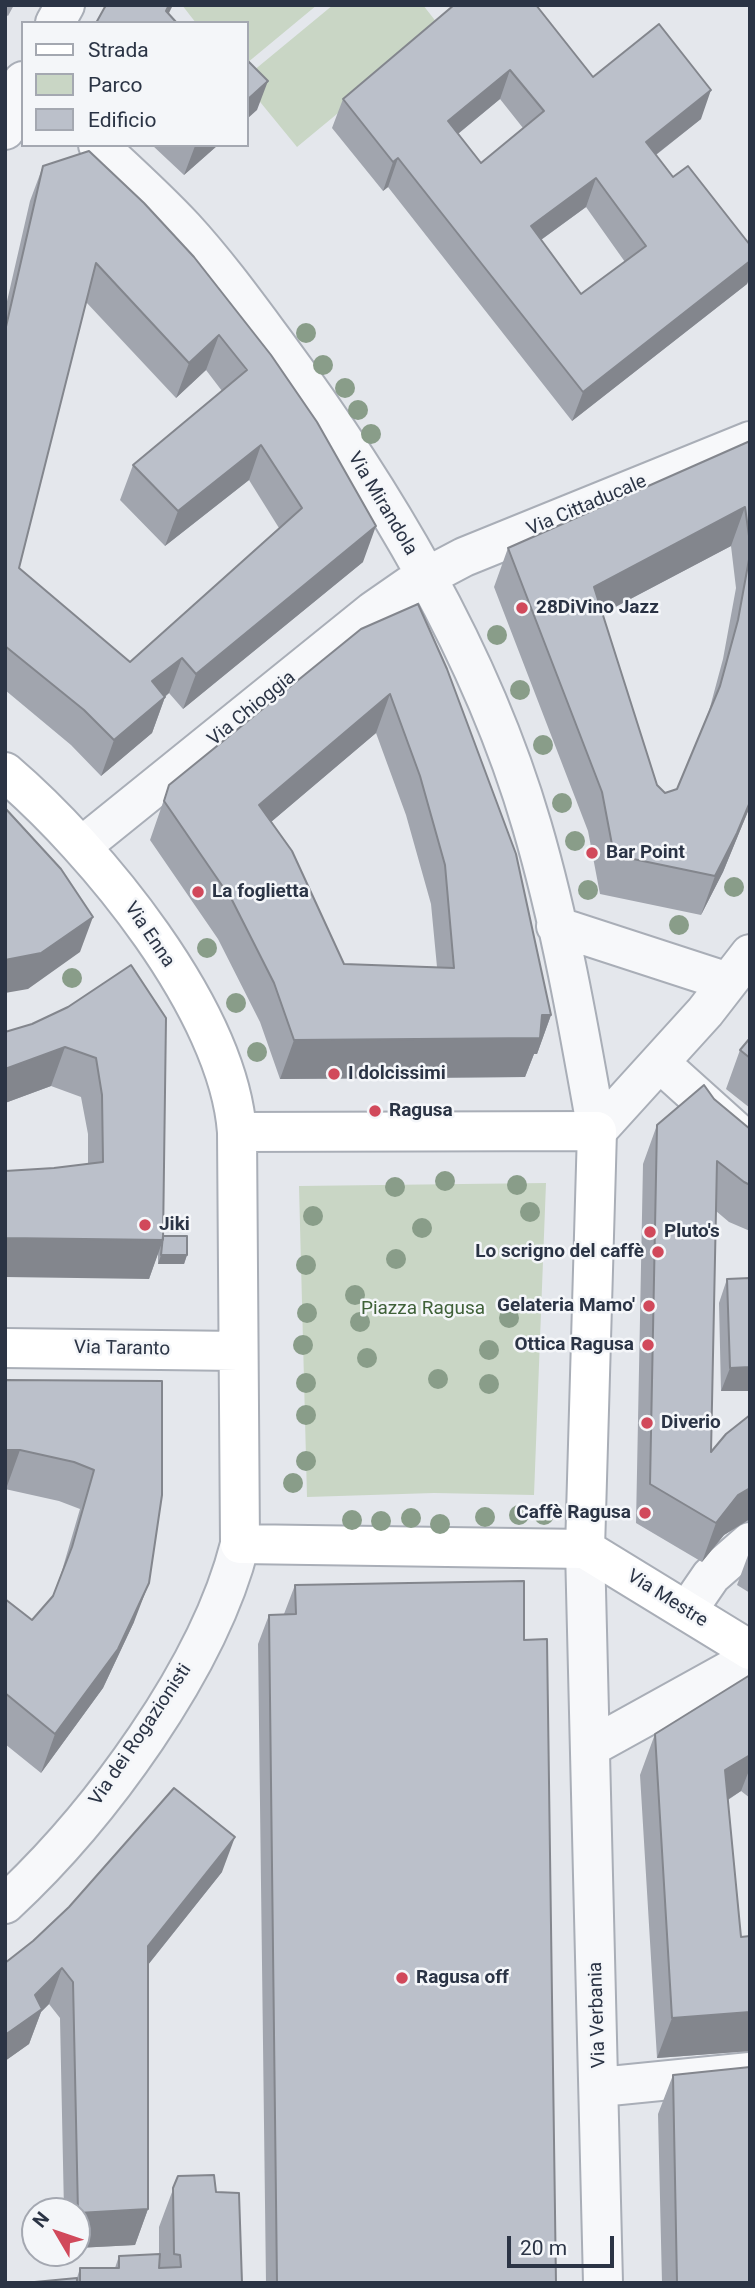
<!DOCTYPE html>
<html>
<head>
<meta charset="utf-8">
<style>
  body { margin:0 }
  #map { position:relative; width:755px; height:2288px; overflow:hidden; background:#e4e7ec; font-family:Roboto,sans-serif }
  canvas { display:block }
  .frame { position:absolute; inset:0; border:7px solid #2b3445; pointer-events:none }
  .legend { position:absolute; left:21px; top:21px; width:228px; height:126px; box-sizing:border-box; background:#f4f6f9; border:2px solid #a4a8b1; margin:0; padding:9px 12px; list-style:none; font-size:21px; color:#2b3445 }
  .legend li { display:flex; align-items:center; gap:14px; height:35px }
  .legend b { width:35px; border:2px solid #a4a8b1 }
  .north { position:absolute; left:21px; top:2197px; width:70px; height:70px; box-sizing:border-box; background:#f4f6f9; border:2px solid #a4a8b1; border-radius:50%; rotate:309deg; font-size:19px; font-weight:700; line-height:28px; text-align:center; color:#2b3445 }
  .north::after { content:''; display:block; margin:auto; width:24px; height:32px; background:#d1495b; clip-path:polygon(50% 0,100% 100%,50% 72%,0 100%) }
  .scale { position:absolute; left:507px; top:2236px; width:107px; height:32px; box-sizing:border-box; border:4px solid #2b3445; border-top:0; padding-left:9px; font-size:21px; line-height:24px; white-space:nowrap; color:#2b3445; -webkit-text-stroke:5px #f4f6f9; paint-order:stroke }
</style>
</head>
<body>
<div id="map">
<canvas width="755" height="2288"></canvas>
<div class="frame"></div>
<ul class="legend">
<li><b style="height:9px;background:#fff"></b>Strada</li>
<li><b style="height:19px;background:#c9d6c5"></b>Parco</li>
<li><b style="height:19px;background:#bbc0ca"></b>Edificio</li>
</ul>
<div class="north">N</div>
<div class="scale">20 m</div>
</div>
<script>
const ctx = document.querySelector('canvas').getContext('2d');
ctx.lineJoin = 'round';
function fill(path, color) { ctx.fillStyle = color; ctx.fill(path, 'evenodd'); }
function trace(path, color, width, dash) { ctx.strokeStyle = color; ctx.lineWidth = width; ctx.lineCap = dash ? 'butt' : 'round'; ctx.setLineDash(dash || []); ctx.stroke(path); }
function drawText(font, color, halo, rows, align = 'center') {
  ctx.font = font + ' Roboto,sans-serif'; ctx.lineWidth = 5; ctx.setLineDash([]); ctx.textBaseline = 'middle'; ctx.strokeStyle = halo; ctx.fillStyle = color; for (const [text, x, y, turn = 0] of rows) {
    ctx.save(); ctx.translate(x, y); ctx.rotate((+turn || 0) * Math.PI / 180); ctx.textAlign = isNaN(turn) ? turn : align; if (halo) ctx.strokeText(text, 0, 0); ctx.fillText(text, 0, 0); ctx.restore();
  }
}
fill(new Path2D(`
  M 182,5 L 317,5 L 247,63 L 247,23 L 196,23 Z
  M 333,5 L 423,5 L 441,28 L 297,147 L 247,86 L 247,76 Z
  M 546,1183 L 534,1495 L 434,1493 L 307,1497 L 299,1186 Z`), '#c9d6c5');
const minor = new Path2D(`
  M 55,23 L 65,5
  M 5,130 L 23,81
  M 98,145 C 127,172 157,199 184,228 C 217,264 246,304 275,343 C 383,489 481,651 532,826 C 561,925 579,1029 597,1131
  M 82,846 L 373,611 L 409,586 L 464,557 L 750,441
  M 556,926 L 728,982
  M 660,1063 L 750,1144
  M 597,1131 L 705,1012 L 750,954
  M 585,1549 L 603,2283
  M 687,1611 L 711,1576 L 750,1542
  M 591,1747 L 750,1659
  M 5,1904 C 99,1817 209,1668 240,1544
  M 600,2087 L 750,2072`);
const secondary = new Path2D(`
  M 5,772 C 96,850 228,1009 237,1132 L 240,1544 L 585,1549
  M 237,1132 L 597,1131 L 585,1549
  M 5,1348 L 238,1351
  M 585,1549 L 750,1650`);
trace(minor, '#a9aeb7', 42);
trace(secondary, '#a9aeb7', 42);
trace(minor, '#f7f8fa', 38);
trace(secondary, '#fff', 38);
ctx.fillStyle = '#899d89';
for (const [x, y] of [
  [306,333],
  [323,365],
  [345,388],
  [358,410],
  [371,434],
  [497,635],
  [520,690],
  [543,745],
  [562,803],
  [575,841],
  [734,887],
  [588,890],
  [679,925],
  [207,948],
  [72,978],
  [236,1003],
  [257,1052],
  [445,1181],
  [517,1185],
  [395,1187],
  [530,1212],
  [313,1216],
  [422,1228],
  [396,1259],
  [306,1265],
  [355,1295],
  [307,1313],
  [509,1318],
  [360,1322],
  [303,1345],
  [489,1350],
  [367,1358],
  [438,1379],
  [306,1383],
  [489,1384],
  [306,1415],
  [306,1461],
  [293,1483],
  [519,1515],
  [544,1515],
  [485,1517],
  [411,1518],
  [352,1520],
  [381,1521],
  [440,1524]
]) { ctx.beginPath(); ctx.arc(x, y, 10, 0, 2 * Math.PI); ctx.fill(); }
fill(new Path2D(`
  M 5,5 L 14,5 L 8,16 L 5,14 Z
  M 454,5 L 593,77 L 701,119 L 656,155 L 673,177 L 750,245 L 750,276 L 747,284 L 572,421 L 388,187 L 383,191 L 332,128 L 343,99 ZM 500,99 L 523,128 L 481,163 L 458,134 ZM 586,207 L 625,262 L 581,294 L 541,240 Z
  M 152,145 L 218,145 L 184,175 Z
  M 43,166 L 144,203 L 363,562 L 183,709 L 169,693 L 165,697 L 152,733 L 101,776 L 71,745 L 5,690 L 5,310 L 30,201 ZM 86,302 L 176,398 L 206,370 L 222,391 L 133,465 L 120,500 L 165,546 L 249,480 L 279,528 L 130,662 L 19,568 Z
  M 750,441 L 750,806 L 723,872 L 701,915 L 600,894 L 588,831 L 494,587 L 508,548 ZM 731,546 L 736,588 L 723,659 L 709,711 L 677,789 L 665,793 L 657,785 L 602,614 Z
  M 361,629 L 551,1015 L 537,1054 L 534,1054 L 525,1077 L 280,1079 L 260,1022 L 218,939 L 150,840 L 169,785 ZM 376,733 L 406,815 L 431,904 L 437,967 L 344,964 L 271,822 Z
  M 131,965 L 163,1236 L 187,1255 L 184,1264 L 158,1264 L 158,1253 L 149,1279 L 54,1168 L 88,1164 L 88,1134 L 81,1097 L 51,1086 L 5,1103 L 5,1032 L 32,1024 L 68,1007 Z
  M 750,1038 L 750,1108 L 726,1089 L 740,1050 Z
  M 714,1099 L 750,1129 L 750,1231 L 729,1222 L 716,1211 L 711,1452 L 750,1415 L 750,1519 L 724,1535 L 702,1562 L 636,1523 L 643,1164 L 657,1125 Z
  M 750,1278 L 750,1391 L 721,1391 L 719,1303 L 727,1279 Z
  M 5,1380 L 162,1381 L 134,1622 L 103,1688 L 41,1773 L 5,1744 L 5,1599 L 32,1620 L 53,1596 L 61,1574 L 80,1509 L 59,1501 L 5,1489 Z
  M 750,1550 L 750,1593 L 737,1585 Z
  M 295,1585 L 524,1640 L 556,2283 L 266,2283 L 258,1644 L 269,1615 L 284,1614 Z
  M 750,1675 L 750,1798 L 741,1791 L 728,1800 L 741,1937 L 750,1936 L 750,2051 L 657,2058 L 640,1775 L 655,1734 Z
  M 222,1872 L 148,1965 L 148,2209 L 135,2245 L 77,2248 L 77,2211 L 64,2211 L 60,2018 L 49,2004 L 41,2012 L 29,2044 L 5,2061 L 5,1963 Z
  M 673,2075 L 750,2283 L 662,2283 L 658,2114 Z
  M 178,2176 L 216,2192 L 242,2283 L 24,2283 L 77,2278 L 80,2268 L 115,2268 L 119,2256 L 159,2254 L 159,2227 Z`), '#a1a5ae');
fill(new Path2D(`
  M 169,5 L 173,5 L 164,23 L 162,23 Z
  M 510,70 L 500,99 L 437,151 L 448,121 Z
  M 268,81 L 257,110 L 247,119 L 247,100 Z
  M 711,90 L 701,119 L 635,171 L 646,142 Z
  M 196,145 L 218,145 L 184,175 L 195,146 Z
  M 398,158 L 388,187 L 383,191 L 393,162 Z
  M 596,178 L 586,207 L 520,255 L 531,226 Z
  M 750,261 L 750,276 L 747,284 L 572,421 L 583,392 Z
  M 219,335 L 206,370 L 176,398 L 189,363 Z
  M 261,445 L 249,480 L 165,546 L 178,511 Z
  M 745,507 L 731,546 L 579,626 L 594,587 Z
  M 376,526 L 363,562 L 183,709 L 196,674 Z
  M 182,658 L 169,693 L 140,716 L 152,681 Z
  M 390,694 L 376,733 L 245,844 L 259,805 Z
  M 165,697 L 152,733 L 101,776 L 114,740 Z
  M 750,802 L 749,809 L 723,872 L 701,915 L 715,876 Z
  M 93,917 L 80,952 L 28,989 L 5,993 L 5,960 Z
  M 542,1015 L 551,1015 L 537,1054 L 534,1054 L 525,1077 L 280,1079 L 294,1040 Z
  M 65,1047 L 51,1086 L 5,1103 L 5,1069 Z
  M 5,1238 L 163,1240 L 149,1279 L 5,1277 Z
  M 161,1255 L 187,1255 L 184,1264 L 158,1264 Z
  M 750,1367 L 750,1391 L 721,1391 L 730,1368 Z
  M 5,1450 L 20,1450 L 6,1489 L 5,1489 Z
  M 750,1488 L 750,1519 L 724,1535 L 702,1562 L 716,1523 L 738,1495 Z
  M 149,1583 L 134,1622 L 103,1688 L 41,1773 L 55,1734 Z
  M 750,1755 L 750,1768 L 741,1791 L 710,1811 L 725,1770 Z
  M 235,1837 L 222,1872 L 135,1981 L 148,1946 Z
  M 62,1968 L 49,2004 L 41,2012 L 29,2044 L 5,2061 L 5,2035 L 35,1995 Z
  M 750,2012 L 750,2051 L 657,2058 L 672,2018 Z
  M 148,2209 L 135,2245 L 77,2248 L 78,2213 Z`), '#83868d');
const building = new Path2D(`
  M 106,5 L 169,5 L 166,11 L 177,23 L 96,23 Z
  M 454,5 L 536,5 L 593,77 L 659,24 L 711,90 L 646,142 L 673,177 L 688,166 L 750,245 L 750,261 L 583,392 L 398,158 L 393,162 L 343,99 ZM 510,70 L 544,111 L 481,163 L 448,121 ZM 596,178 L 646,246 L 581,294 L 531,226 Z
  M 247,60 L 268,81 L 247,100 Z
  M 89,151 L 144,203 L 194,257 L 271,355 L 317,422 L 376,526 L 196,674 L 182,658 L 152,681 L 165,697 L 114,740 L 84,710 L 5,646 L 5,331 L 43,166 ZM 96,263 L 189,363 L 219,335 L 247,370 L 133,465 L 178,511 L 261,445 L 302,508 L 130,662 L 19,568 Z
  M 750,441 L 750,543 L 745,507 L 594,587 L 657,785 L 665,793 L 677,789 L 720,686 L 738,620 L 750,554 L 750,802 L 737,833 L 715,876 L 614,855 L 602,792 L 508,548 Z
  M 418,604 L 447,669 L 516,854 L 551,1015 L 542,1015 L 540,1038 L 294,1040 L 274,983 L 232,900 L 164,801 L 169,785 L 361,629 ZM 390,694 L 420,776 L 445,865 L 454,968 L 344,964 L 292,851 L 259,805 Z
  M 5,808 L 61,869 L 93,917 L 41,953 L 5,960 Z
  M 131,965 L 166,1018 L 163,1240 L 5,1238 L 5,1171 L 54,1168 L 103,1162 L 102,1095 L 96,1058 L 65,1047 L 5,1069 L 5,1032 L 32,1024 L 68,1007 Z
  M 750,1038 L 750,1058 L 740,1050 Z
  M 704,1085 L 714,1099 L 750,1129 L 750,1185 L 744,1182 L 717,1161 L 711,1452 L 726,1434 L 750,1415 L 750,1488 L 738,1495 L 716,1523 L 650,1484 L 657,1125 Z
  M 163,1236 L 187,1236 L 187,1255 L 161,1255 Z
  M 750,1278 L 750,1367 L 730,1368 L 727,1279 Z
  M 5,1380 L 162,1381 L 162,1495 L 149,1583 L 118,1649 L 55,1734 L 5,1693 L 5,1599 L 32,1620 L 53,1596 L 72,1547 L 94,1470 L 74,1462 L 20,1450 L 5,1450 Z
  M 524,1581 L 524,1640 L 547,1639 L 556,2283 L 277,2283 L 269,1615 L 296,1614 L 295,1585 Z
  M 750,1675 L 750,1755 L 725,1770 L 741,1937 L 750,1936 L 750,2012 L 672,2018 L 655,1734 Z
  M 174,1788 L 235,1837 L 148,1946 L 148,2209 L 78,2213 L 73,1982 L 62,1968 L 35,1995 L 42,2009 L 5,2035 L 5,1963 L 33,1941 L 69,1907 Z
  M 750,2067 L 750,2283 L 677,2283 L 673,2075 Z
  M 214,2175 L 216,2192 L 239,2193 L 242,2283 L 80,2283 L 80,2268 L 119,2268 L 119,2256 L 160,2254 L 159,2268 L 181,2267 L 180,2255 L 174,2254 L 173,2188 L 178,2176 Z
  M 77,2278 L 77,2283 L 24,2283 Z`);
fill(building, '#bbc0ca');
trace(building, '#83868d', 2);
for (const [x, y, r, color] of [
  [522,608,7,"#d1495b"],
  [592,853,7,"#d1495b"],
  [198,892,7,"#d1495b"],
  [334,1074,7,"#d1495b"],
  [375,1111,7,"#d1495b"],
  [145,1225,7,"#d1495b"],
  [650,1232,7,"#d1495b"],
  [658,1252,7,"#d1495b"],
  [649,1306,7,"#d1495b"],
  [648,1345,7,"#d1495b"],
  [647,1423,7,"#d1495b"],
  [645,1513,7,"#d1495b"],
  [402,1978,7,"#d1495b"]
]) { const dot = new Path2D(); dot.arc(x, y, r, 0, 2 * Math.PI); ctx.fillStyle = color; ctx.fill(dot); trace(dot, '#f4f6f9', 2.5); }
drawText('19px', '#2b3445', '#f4f6f9', [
  ["Via Mirandola",382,504,59],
  ["Via Cittaducale",587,506,-23],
  ["Via Chioggia",252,709,-39],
  ["Via Enna",149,935,56],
  ["Via Taranto",122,1349,1],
  ["Via Mestre",667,1599,32],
  ["Via dei Rogazionisti",141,1735,-56],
  ["Via Verbania",598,2015,-92]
]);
drawText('bold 19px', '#2b3445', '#f4f6f9', [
  ["28DiVino Jazz",536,608],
  ["Bar Point",606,853],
  ["La foglietta",212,892],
  ["I dolcissimi",348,1074],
  ["Ragusa",389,1111],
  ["Jiki",159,1225],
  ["Pluto's",664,1232],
  ["Lo scrigno del caffè",644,1252,"right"],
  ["Gelateria Mamo'",635,1306,"right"],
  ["Ottica Ragusa",634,1345,"right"],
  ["Diverio",661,1423],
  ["Caffè Ragusa",631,1513,"right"],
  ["Ragusa off",416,1978]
], 'left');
drawText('19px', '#3f6138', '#f4f6f9', [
  ["Piazza Ragusa",423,1309]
]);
</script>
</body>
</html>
